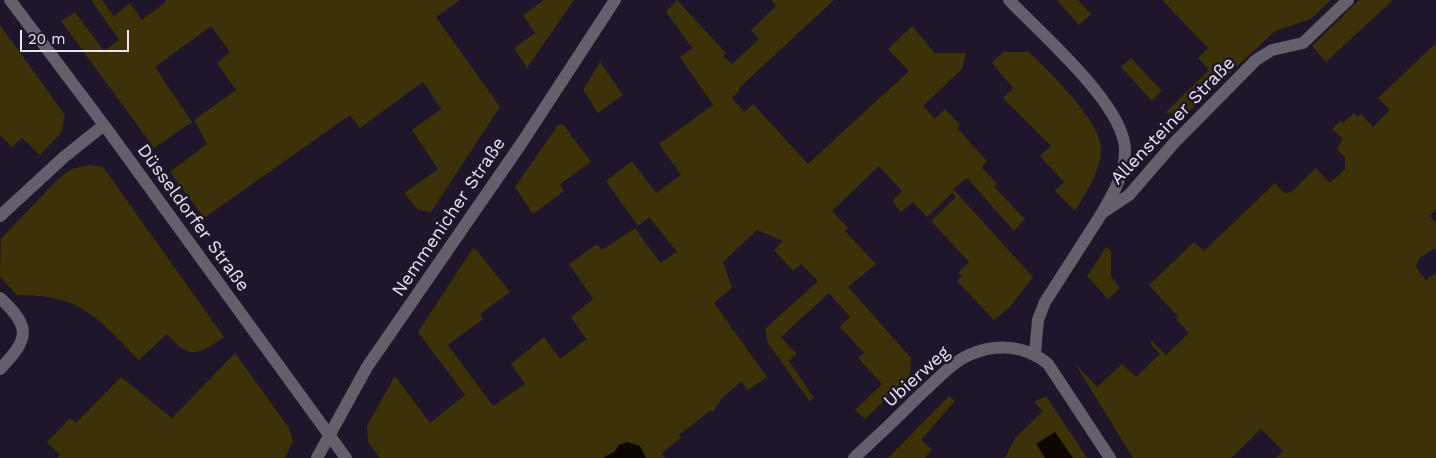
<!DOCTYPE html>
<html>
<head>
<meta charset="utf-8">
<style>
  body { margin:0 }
  #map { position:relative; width:1436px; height:458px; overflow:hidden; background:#20162b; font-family:"Work Sans",sans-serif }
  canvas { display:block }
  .scale { position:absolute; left:20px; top:30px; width:109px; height:22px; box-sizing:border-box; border:2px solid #e9e3f2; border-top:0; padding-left:6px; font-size:15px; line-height:18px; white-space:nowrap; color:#e9e3f2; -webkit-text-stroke:4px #20162b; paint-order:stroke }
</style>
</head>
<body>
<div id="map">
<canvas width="1436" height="458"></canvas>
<div class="scale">20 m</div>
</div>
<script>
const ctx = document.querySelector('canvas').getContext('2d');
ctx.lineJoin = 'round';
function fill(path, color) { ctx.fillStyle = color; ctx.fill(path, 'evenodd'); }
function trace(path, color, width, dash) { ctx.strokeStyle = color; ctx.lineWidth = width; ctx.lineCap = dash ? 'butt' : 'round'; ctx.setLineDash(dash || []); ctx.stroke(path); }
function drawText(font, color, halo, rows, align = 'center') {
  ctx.font = font + ' "Work Sans",sans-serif'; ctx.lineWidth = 5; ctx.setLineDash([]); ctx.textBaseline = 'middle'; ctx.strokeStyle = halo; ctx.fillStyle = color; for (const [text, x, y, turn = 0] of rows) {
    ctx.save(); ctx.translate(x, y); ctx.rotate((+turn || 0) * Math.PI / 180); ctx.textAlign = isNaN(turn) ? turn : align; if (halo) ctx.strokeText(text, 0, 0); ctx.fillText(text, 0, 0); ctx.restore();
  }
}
fill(new Path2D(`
  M 91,0 L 102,0 L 114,16 L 130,3 L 142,20 L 166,2 L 165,0 L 460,0 L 436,17 L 500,107 L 431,212 L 418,210 L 404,193 L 438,169 L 412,130 L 441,109 L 423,82 L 360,128 L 350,115 L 204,218 L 170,172 L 207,144 L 194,120 L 236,90 L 217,63 L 230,52 L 211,26 L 155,67 L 192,122 L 154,148 L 61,21 L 75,12 L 104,51 L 119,40 Z
  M 544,0 L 574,0 L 527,68 L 514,48 L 535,33 L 523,15 Z
  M 677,0 L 726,53 L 723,56 L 732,64 L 759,39 L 751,30 L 776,6 L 771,0 L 834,0 L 739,88 L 740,90 L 732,98 L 744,112 L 753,104 L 808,164 L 909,71 L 888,49 L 912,26 L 935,53 L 966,53 L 962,69 L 923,106 L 935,119 L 945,109 L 960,125 L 957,128 L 987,161 L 982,167 L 997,184 L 994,187 L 1025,219 L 1014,231 L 967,178 L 953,189 L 1033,277 L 1010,307 L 994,320 L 957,281 L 962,276 L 958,273 L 969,262 L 931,221 L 956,197 L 952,193 L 927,217 L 913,202 L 901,212 L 892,201 L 902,191 L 879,166 L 832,211 L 848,228 L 845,231 L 876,264 L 848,287 L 911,358 L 910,377 L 865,419 L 855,410 L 882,384 L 858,358 L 864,353 L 840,327 L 850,317 L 829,293 L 781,337 L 797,354 L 789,361 L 814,398 L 809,401 L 768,343 L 765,329 L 818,281 L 801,264 L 793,271 L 774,250 L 783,241 L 757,230 L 723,262 L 732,288 L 714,303 L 767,377 L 748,390 L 741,382 L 723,397 L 713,412 L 711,410 L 679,435 L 681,438 L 662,453 L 665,458 L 380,458 L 368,442 L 367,426 L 395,376 L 430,423 L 465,395 L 418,332 L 473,248 L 478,252 L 510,292 L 480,314 L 483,319 L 448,345 L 493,406 L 525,384 L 511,364 L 544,337 L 560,359 L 586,339 L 571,317 L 593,299 L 569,264 L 597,244 L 602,250 L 635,228 L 660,263 L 677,252 L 649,217 L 638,226 L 606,181 L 632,161 L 656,193 L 681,175 L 659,144 L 713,105 L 680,57 L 692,48 L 666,12 Z
  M 1057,0 L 1078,0 L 1091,14 L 1079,25 Z
  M 1162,0 L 1331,0 L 1311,19 L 1275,31 L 1185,115 L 1165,113 L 1209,70 L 1198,58 L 1208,48 Z
  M 1359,0 L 1393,0 L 1326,62 L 1312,46 Z
  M 0,25 L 65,115 L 61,133 L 40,155 L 22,138 L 12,147 L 0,135 Z
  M 1436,43 L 1436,209 L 1430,216 L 1436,223 L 1436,250 L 1433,249 L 1419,259 L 1416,267 L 1426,280 L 1436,273 L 1436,458 L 1276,458 L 1283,451 L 1261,429 L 1231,458 L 1133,458 L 1074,362 L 1097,387 L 1122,364 L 1136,377 L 1160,354 L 1150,343 L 1152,341 L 1166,355 L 1189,333 L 1176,319 L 1178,317 L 1149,285 L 1194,242 L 1204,251 L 1275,183 L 1284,193 L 1291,192 L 1316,168 L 1330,183 L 1345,169 L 1345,157 L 1337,149 L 1343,139 L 1332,129 L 1340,121 L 1343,123 L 1354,113 L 1357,117 L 1361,114 L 1373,127 L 1390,110 L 1378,98 Z
  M 1003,52 L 1029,52 C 1049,72 1099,119 1101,147 C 1102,169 1086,192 1075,211 L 1055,191 L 1064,182 L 1040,156 L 1051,146 L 1003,98 L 1013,88 L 992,63 Z
  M 1131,58 L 1162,91 L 1152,101 L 1121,67 Z
  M 600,62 L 623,95 L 598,113 L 583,90 Z
  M 563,124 L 591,162 L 560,184 L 564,191 L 533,214 L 515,187 L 558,125 Z
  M 89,165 L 103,167 L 224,337 C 198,356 188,359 167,334 L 139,360 C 96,317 82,295 17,295 L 0,277 L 1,239 L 58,179 L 72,169 Z
  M 1106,247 L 1111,251 L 1111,277 L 1120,288 L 1108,299 L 1087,276 Z
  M 235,353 L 289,428 L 293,441 L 285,458 L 57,458 L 60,455 L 47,442 L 70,418 L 76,423 L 121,377 L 172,418 Z
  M 949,396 L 955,401 L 921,440 L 932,450 L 925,458 L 888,458 Z
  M 1046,396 L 1087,458 L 1005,458 L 1015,438 L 1043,411 L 1034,402 Z`), '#3c3107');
fill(new Path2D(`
  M 1055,432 L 1073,458 L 1045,458 L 1036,444 Z
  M 627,442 L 640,446 L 646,458 L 603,458 L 614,452 L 619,445 Z`), '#0c0600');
trace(new Path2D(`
  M 10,0 L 104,125 L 346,458
  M 1009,0 C 1040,33 1126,106 1125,151 C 1125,173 1114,192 1103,211
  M 0,216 L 64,157 L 104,125
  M 0,298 C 31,327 30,338 0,369
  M 1035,353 L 1038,320 L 1045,302 L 1102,213 L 1129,195 L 1174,143 L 1256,60 L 1272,50 L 1303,43 L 1348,0
  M 317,458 L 367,367 L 521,144 L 615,0
  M 854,458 C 877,437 899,416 921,394 C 936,381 951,363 969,355 C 995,343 1026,345 1048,364 L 1110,458`), '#645f6a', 12);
drawText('18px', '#e9e3f2', '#20162b', [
  ["Allensteiner Straße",1173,121,-46],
  ["Nemmenicher Straße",449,217,-56],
  ["Düsseldorfer Straße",193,218,54],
  ["Ubierweg",917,377,-42]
]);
</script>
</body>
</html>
